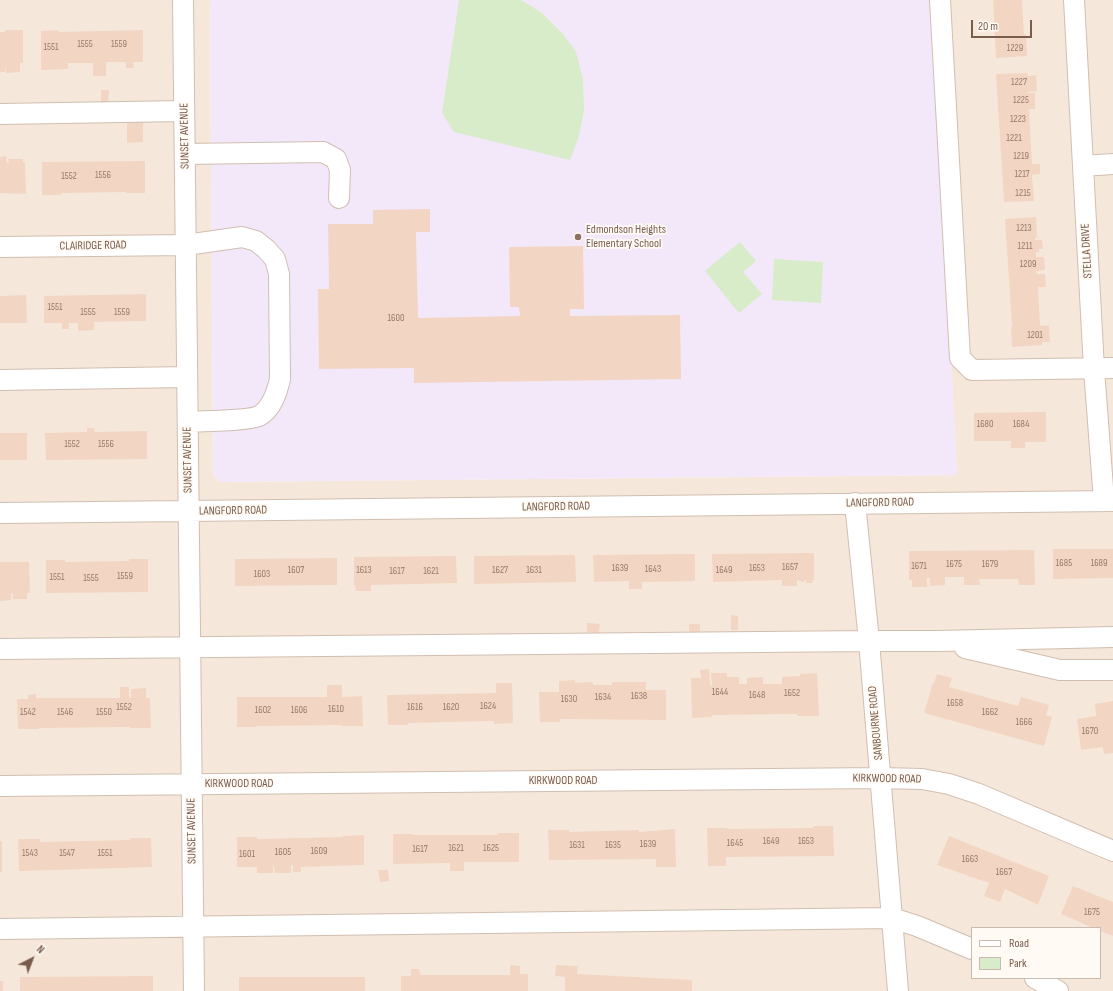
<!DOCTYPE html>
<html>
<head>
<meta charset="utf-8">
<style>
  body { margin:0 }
  #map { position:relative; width:1113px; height:991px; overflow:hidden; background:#fdf6ec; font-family:"Sofia Sans Condensed",sans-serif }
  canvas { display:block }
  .legend { position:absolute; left:971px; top:927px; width:130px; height:52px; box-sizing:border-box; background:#fffaf3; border:1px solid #cabbb1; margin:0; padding:5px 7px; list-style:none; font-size:12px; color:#7a5c4d }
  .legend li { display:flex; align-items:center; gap:8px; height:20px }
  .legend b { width:20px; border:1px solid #cabbb1 }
  .north { position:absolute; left:12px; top:939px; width:40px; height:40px; -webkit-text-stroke:3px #fffaf3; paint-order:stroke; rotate:42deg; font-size:11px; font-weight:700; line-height:16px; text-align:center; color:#7a5c4d }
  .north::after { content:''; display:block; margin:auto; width:14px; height:18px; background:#7a5c4d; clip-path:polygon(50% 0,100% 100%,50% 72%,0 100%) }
  .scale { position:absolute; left:971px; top:20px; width:61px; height:18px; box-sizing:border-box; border:2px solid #7a5c4d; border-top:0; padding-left:5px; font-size:12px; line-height:14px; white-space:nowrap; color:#7a5c4d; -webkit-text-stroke:3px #fffaf3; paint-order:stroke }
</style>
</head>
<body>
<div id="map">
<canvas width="1113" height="991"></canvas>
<ul class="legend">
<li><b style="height:5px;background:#fff"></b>Road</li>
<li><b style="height:11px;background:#d8ecc9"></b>Park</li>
</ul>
<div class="north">N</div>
<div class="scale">20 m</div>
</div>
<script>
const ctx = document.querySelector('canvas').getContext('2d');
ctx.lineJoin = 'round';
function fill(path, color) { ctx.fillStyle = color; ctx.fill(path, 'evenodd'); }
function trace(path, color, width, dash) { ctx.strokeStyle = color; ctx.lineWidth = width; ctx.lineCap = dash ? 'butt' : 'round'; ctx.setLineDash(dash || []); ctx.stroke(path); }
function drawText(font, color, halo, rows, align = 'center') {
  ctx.font = font + ' "Sofia Sans Condensed",sans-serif'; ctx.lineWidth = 3.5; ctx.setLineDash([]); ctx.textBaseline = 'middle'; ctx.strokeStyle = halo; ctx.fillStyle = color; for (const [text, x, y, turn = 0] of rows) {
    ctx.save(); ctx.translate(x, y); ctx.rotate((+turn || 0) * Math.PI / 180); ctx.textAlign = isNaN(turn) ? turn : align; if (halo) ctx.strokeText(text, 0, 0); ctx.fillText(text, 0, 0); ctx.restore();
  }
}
fill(new Path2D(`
  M 0,0 L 210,0 L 213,475 L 220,482 L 957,475 L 933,0 L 1113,0 L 1113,991 L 0,991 ZM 972,928 L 1100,928 L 1100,978 L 972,978 Z`), '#f5e8da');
fill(new Path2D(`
  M 210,0 L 933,0 L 957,475 L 220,482 L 213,475 Z`), '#f3e8fa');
fill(new Path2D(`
  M 459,0 L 521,0 L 542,13 L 563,34 L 576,52 L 583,79 L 584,110 L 579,136 L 570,160 L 454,132 L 442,113 Z
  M 740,242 L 756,261 L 743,272 L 762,294 L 739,313 L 705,271 Z
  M 774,259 L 823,262 L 821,303 L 772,300 Z`), '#d8ecc9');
fill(new Path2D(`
  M 993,0 L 1022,0 L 1024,35 L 1026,34 L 1027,56 L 996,58 Z
  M 5,30 L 23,30 L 23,63 L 20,63 L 20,72 L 6,73 L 5,63 L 5,72 L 0,72 L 0,32 L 5,32 Z
  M 59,30 L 59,32 L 143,30 L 143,62 L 133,62 L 134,68 L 126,68 L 126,62 L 106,62 L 106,76 L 93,76 L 93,63 L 68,63 L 68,69 L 41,70 L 41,31 Z
  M 1027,73 L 1028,76 L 1036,75 L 1037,91 L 1028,92 L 1028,93 L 1035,93 L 1035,109 L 1029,109 L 1032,164 L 1040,164 L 1040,174 L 1032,175 L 1034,201 L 1004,202 L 996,74 Z
  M 101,90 L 109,90 L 108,103 L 101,103 Z
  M 127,119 L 143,119 L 143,142 L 127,143 Z
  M 6,156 L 7,163 L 9,163 L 8,159 L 23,159 L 23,162 L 25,163 L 26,194 L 0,193 L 0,157 Z
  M 145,161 L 145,193 L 126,193 L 126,192 L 61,193 L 61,195 L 42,195 L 42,162 Z
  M 430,209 L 430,232 L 416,232 L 418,318 L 520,316 L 519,307 L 510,307 L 509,247 L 583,246 L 584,309 L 570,309 L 570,316 L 680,315 L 681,379 L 414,383 L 414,368 L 319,369 L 318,289 L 329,289 L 328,224 L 373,224 L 373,210 Z
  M 1036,217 L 1037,238 L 1035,238 L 1035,240 L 1042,240 L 1043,249 L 1039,249 L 1039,252 L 1036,252 L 1036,257 L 1044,257 L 1045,270 L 1036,271 L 1037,274 L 1045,274 L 1046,287 L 1038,287 L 1040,324 L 1041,326 L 1049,325 L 1050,342 L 1042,342 L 1042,345 L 1012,347 L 1011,327 L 1012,326 L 1005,219 Z
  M 146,294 L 146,321 L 94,322 L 94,330 L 78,331 L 78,323 L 69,323 L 69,329 L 62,329 L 62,323 L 44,323 L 44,296 Z
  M 26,295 L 27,323 L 0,323 L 0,296 Z
  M 1046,412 L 1046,442 L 1025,442 L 1025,448 L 1011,448 L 1011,441 L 974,441 L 974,413 Z
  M 87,428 L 94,428 L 95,432 L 147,431 L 147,459 L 46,460 L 45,433 L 87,432 Z
  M 0,433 L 27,433 L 27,460 L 0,460 Z
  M 1053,549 L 1113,549 L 1113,578 L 1053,579 Z
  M 1034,550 L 1035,585 L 1019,585 L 1018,579 L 979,579 L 980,585 L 964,585 L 964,577 L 945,577 L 945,585 L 930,586 L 930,578 L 927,578 L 927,587 L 912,587 L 912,580 L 909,580 L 909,551 Z
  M 814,553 L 814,580 L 812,580 L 813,583 L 806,583 L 806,580 L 804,580 L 804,582 L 797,580 L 797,586 L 782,586 L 782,580 L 713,582 L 712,554 Z
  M 695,554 L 695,581 L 642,582 L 642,589 L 629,589 L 629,581 L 594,582 L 593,555 Z
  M 575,555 L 576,582 L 474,584 L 474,556 Z
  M 456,556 L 457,583 L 371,585 L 371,591 L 356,591 L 355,585 L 354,585 L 354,557 Z
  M 337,558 L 337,585 L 235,586 L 235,559 Z
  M 129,559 L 148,559 L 148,592 L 46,593 L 46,560 L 65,560 L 65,562 L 129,561 Z
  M 0,562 L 29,562 L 30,593 L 27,593 L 27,599 L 13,599 L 13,593 L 11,594 L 11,600 L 0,601 Z
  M 731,615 L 738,616 L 738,630 L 731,630 Z
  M 587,623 L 600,624 L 599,633 L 587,632 Z
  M 689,624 L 700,624 L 700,632 L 689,633 Z
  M 709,669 L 710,685 L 712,685 L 711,673 L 727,673 L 727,677 L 739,677 L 739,684 L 747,684 L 747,678 L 763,677 L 763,684 L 782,684 L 782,677 L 800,676 L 800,674 L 817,673 L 819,716 L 797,716 L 797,714 L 793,714 L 712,715 L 712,717 L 692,718 L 691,678 L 701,678 L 700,670 Z
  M 937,674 L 952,678 L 949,687 L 1018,706 L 1021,697 L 1049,705 L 1046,715 L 1052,717 L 1044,746 L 924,713 L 933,683 L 934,683 Z
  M 575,680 L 575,683 L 593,682 L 593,685 L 612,685 L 612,682 L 646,682 L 646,690 L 666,690 L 666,720 L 560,719 L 560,722 L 540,722 L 539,692 L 559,692 L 559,681 Z
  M 496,683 L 512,683 L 513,723 L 494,724 L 494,721 L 408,723 L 408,725 L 388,725 L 387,695 L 496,693 Z
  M 327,685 L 342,685 L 342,697 L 362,696 L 363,726 L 342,726 L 342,725 L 256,726 L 256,727 L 237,727 L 237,697 L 327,697 Z
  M 120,687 L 129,687 L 129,698 L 131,698 L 131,689 L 146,688 L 146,698 L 150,698 L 151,728 L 130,728 L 129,727 L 39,728 L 39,729 L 18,729 L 17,699 L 28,699 L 28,695 L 36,694 L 36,698 L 120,698 Z
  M 1113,701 L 1113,753 L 1104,754 L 1103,747 L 1081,750 L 1077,719 L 1096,716 L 1095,704 Z
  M 813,826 L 833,826 L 834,856 L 726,857 L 726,866 L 708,866 L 707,828 L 727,828 L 727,829 L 813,828 Z
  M 675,829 L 676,867 L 656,867 L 656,859 L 549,860 L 548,830 L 569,830 L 569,832 L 639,830 L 639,832 Z
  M 498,833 L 519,833 L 519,862 L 464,862 L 464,871 L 450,871 L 450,863 L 393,864 L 393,834 L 413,834 L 413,835 L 498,835 Z
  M 364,835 L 364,865 L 301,867 L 301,872 L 293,872 L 293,865 L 291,865 L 291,873 L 275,873 L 274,866 L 273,866 L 273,873 L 257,873 L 257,867 L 237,867 L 237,837 L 257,837 L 257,839 L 343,837 L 343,836 Z
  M 949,836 L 1049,876 L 1038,905 L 1005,889 L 1000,902 L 984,896 L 989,883 L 937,865 Z
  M 130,838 L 151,838 L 152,867 L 19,871 L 18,839 L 40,839 L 40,842 L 130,840 Z
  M 0,841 L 2,841 L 2,872 L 0,872 Z
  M 378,870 L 388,870 L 389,881 L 380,882 Z
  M 1073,886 L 1113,902 L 1113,936 L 1100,931 L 1100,928 L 1093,928 L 1061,914 Z
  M 510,965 L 520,966 L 520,974 L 528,974 L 528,991 L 401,991 L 401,976 L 411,976 L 411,969 L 419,969 L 420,975 L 510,975 Z
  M 556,965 L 578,966 L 577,974 L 692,980 L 692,991 L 565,991 L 565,977 L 555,976 Z
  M 153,976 L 153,991 L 20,991 L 20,977 Z
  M 239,977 L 365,977 L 365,991 L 239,991 Z
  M 0,981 L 3,981 L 3,991 L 0,991 Z`), '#f3d5c3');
const minor = new Path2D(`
  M 183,0 L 194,991
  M 940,0 L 960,358 L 972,370 L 1113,368
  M 1074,0 L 1094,369 L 1104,501
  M 0,114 L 184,111
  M 185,154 L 323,152 L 336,159 L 340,170 L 339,198
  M 1083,166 L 1113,164
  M 0,247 L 186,245 L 242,237 L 256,241 L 266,249 L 275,259 L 279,274 L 280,379 C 277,392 272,409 259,416 C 248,421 203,421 188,422
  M 0,380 L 187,377
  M 855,503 L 869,641 L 898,991
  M 0,513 L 1113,501
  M 965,648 L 1060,670 L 1113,670
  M 0,649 L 869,641 L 938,641 L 1113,637
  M 0,786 L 881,778 L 922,779 L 949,784 L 979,794 L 1113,851
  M 0,929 L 892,918 L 917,926 L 972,949
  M 1035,978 L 1058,991`);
trace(minor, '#d1beb0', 22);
trace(minor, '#fff', 20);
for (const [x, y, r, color] of [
  [578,237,4,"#8d6e63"]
]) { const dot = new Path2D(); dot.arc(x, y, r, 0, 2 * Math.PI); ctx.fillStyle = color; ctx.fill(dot); trace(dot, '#fffaf3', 1.5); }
drawText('10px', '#987a6a', null, [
  ["1555",85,44],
  ["1559",119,44],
  ["1551",51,47],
  ["1229",1015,48],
  ["1227",1019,82],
  ["1225",1021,100],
  ["1223",1018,119],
  ["1221",1014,138],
  ["1219",1021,156],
  ["1217",1022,174],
  ["1556",103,175],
  ["1552",69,176],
  ["1215",1023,193],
  ["1213",1024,228],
  ["1211",1025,246],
  ["1209",1028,264],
  ["1551",55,307],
  ["1555",88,312],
  ["1559",122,312],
  ["1600",396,318],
  ["1201",1035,335],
  ["1680",985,424],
  ["1684",1021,424],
  ["1552",72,444],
  ["1556",106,444],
  ["1685",1064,563],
  ["1689",1099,563],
  ["1675",954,564],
  ["1679",990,564],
  ["1671",919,566],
  ["1657",790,567],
  ["1639",620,568],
  ["1653",757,568],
  ["1643",653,569],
  ["1607",296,570],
  ["1613",364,570],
  ["1627",500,570],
  ["1631",534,570],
  ["1649",724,570],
  ["1617",397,571],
  ["1621",431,571],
  ["1603",262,574],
  ["1559",125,576],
  ["1551",57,577],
  ["1555",91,578],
  ["1644",720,692],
  ["1652",792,693],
  ["1648",757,695],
  ["1638",639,696],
  ["1634",603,697],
  ["1630",569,699],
  ["1658",955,703],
  ["1624",488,706],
  ["1552",124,707],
  ["1616",415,707],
  ["1620",451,707],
  ["1610",336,709],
  ["1602",263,710],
  ["1606",299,710],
  ["1542",28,712],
  ["1546",65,712],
  ["1550",104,712],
  ["1662",990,712],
  ["1666",1024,722],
  ["1670",1090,731],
  ["1649",771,841],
  ["1653",806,841],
  ["1645",735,843],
  ["1639",648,844],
  ["1631",577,845],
  ["1635",613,845],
  ["1621",456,848],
  ["1625",491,848],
  ["1617",420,849],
  ["1609",319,851],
  ["1605",283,852],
  ["1543",30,853],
  ["1547",67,853],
  ["1551",105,853],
  ["1601",247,854],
  ["1663",970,859],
  ["1667",1004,872],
  ["1675",1092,912]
]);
drawText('12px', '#7a5c4d', '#fffaf3', [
  ["SUNSET AVENUE",185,136,-91],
  ["CLAIRIDGE ROAD",93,246,-1],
  ["STELLA DRIVE",1087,251,-93],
  ["SUNSET AVENUE",188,460,-91],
  ["LANGFORD ROAD",880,503,-1],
  ["LANGFORD ROAD",556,507,-1],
  ["LANGFORD ROAD",233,511,-1],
  ["SANBOURNE ROAD",876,723,-95],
  ["KIRKWOOD ROAD",887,779,1],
  ["KIRKWOOD ROAD",563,781],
  ["KIRKWOOD ROAD",239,784],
  ["SUNSET AVENUE",192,831,-91]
]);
drawText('12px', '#785e54', '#fffaf3', [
  ["Edmondson Heights",586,230],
  ["Elementary School",586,244]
], 'left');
</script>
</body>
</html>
